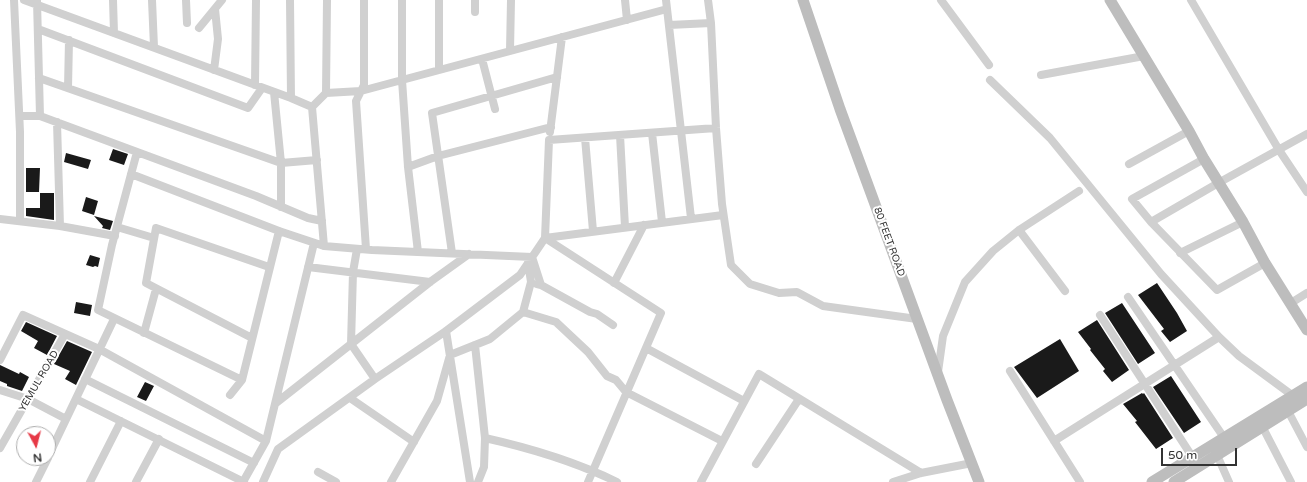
<!DOCTYPE html>
<html>
<head>
<meta charset="utf-8">
<style>
  body { margin:0 }
  #map { position:relative; width:1307px; height:482px; overflow:hidden; background:#fff; font-family:"Varela Round",sans-serif }
  canvas { display:block }
  .north { position:absolute; left:16px; top:426px; width:40px; height:40px; box-sizing:border-box; background:#fff; border:1px solid #adadad; border-radius:50%; rotate:173deg; font-size:11px; font-weight:700; line-height:16px; text-align:center; color:#333 }
  .north::after { content:''; display:block; margin:auto; width:14px; height:18px; background:#e63946; clip-path:polygon(50% 0,100% 100%,50% 72%,0 100%) }
  .scale { position:absolute; left:1161px; top:448px; width:76px; height:18px; box-sizing:border-box; border:2px solid #333; border-top:0; padding-left:5px; font-size:12px; line-height:14px; white-space:nowrap; color:#333; -webkit-text-stroke:3px #fff; paint-order:stroke }
</style>
</head>
<body>
<div id="map">
<canvas width="1307" height="482"></canvas>
<div class="north">N</div>
<div class="scale">50 m</div>
</div>
<script>
const ctx = document.querySelector('canvas').getContext('2d');
ctx.lineJoin = 'round';
function fill(path, color) { ctx.fillStyle = color; ctx.fill(path, 'evenodd'); }
function trace(path, color, width, dash) { ctx.strokeStyle = color; ctx.lineWidth = width; ctx.lineCap = dash ? 'butt' : 'round'; ctx.setLineDash(dash || []); ctx.stroke(path); }
function drawText(font, color, halo, rows, align = 'center') {
  ctx.font = font + ' "Varela Round",sans-serif'; ctx.lineWidth = 4; ctx.setLineDash([]); ctx.textBaseline = 'middle'; ctx.strokeStyle = halo; ctx.fillStyle = color; for (const [text, x, y, turn = 0] of rows) {
    ctx.save(); ctx.translate(x, y); ctx.rotate((+turn || 0) * Math.PI / 180); ctx.textAlign = isNaN(turn) ? turn : align; if (halo) ctx.strokeText(text, 0, 0); ctx.fillText(text, 0, 0); ctx.restore();
  }
}
fill(new Path2D(`
  M 113,149 L 128,154 L 124,165 L 109,160 Z
  M 66,153 L 91,160 L 88,169 L 64,162 Z
  M 26,168 L 40,168 L 39,192 L 26,192 Z
  M 40,193 L 54,193 L 54,220 L 26,216 L 26,208 L 40,208 Z
  M 86,197 L 98,201 L 94,215 L 82,211 Z
  M 94,216 L 113,221 L 110,230 L 102,228 L 103,226 Z
  M 90,255 L 100,258 L 98,267 L 95,266 L 93,267 L 86,265 Z
  M 1157,283 L 1177,313 L 1187,331 L 1170,342 L 1161,331 L 1164,329 L 1138,295 Z
  M 76,302 L 92,305 L 90,316 L 74,313 Z
  M 1122,303 L 1155,353 L 1138,364 L 1105,313 Z
  M 1097,320 L 1129,370 L 1112,382 L 1103,371 L 1105,369 L 1090,350 L 1091,349 L 1078,332 Z
  M 26,322 L 57,336 L 47,355 L 34,348 L 38,341 L 21,331 Z
  M 1060,339 L 1079,371 L 1037,398 L 1014,367 Z
  M 67,341 L 92,352 L 76,385 L 65,379 L 70,371 L 54,364 Z
  M 0,365 L 19,374 L 20,372 L 29,377 L 22,391 L 7,386 L 7,384 L 0,381 Z
  M 1171,376 L 1201,422 L 1184,433 L 1153,387 Z
  M 145,382 L 154,386 L 146,401 L 137,397 Z
  M 1142,393 L 1143,394 L 1144,393 L 1173,438 L 1156,449 L 1135,422 L 1137,421 L 1123,404 Z`), '#1a1a1a');
trace(new Path2D(`
  M 14,0 L 20,132 L 20,221
  M 24,0 L 291,98
  M 113,0 L 114,33
  M 152,0 L 154,47
  M 186,0 L 187,23
  M 290,0 L 291,98 L 312,107 L 324,246
  M 364,0 L 364,85 L 356,101 L 366,249
  M 402,0 L 402,80 L 408,167 L 418,252
  M 439,0 L 439,70
  M 625,0 L 627,20
  M 666,0 L 691,218
  M 708,0 L 711,23 L 716,128 L 722,204 L 731,265 L 750,284 L 779,293 L 797,292 L 823,306 L 917,319
  M 941,0 L 989,65
  M 1191,0 L 1279,150 L 1307,192
  M 37,1 L 40,116
  M 475,12 L 475,0
  M 669,25 L 711,23
  M 199,28 L 222,0
  M 38,29 L 248,108 L 262,88
  M 510,51 L 511,0
  M 482,59 L 495,109
  M 214,70 L 218,39 L 215,9
  M 1041,75 L 1144,56
  M 39,78 L 281,163 L 317,160
  M 990,80 L 1050,138 L 1161,274 L 1219,337 L 1239,356 L 1296,398
  M 255,85 L 256,0
  M 68,88 L 69,40
  M 274,92 L 281,163 L 281,207
  M 326,93 L 327,0
  M 312,107 L 326,93 L 361,91 L 667,9
  M 20,116 L 40,116 L 256,196 L 308,218 L 322,221
  M 716,128 L 549,140 L 545,238 L 723,215
  M 550,132 L 562,37
  M 652,133 L 662,222
  M 620,135 L 625,227
  M 585,138 L 593,231
  M 137,152 L 112,245 L 98,310 L 242,380
  M 1204,159 L 1132,199 L 1151,222 L 1217,290 L 1265,263
  M 1129,164 L 1189,131
  M 408,167 L 438,156 L 551,127
  M 131,174 L 279,231 L 324,246 L 372,250 L 532,257 L 541,285
  M 0,219 L 60,226 L 57,122
  M 1151,222 L 1220,182 L 1307,134
  M 60,226 L 115,236
  M 117,227 L 154,238
  M 1019,230 L 1065,291
  M 357,249 L 353,272 L 351,344 L 375,379
  M 452,253 L 432,113 L 557,77
  M 1180,253 L 1243,222
  M 308,267 L 430,282
  M 614,283 L 644,225
  M 537,284 L 541,285 L 590,312 L 597,314 L 613,325
  M 1128,297 L 1227,442
  M 1291,303 L 1307,293
  M 523,312 L 556,322 L 588,352 L 607,376 L 616,380 L 626,392 L 722,441
  M 1100,315 L 1195,461
  M 446,331 L 470,482
  M 144,333 L 156,289
  M 252,338 L 146,283 L 156,228 L 269,267
  M 475,345 L 485,438 L 484,467 L 478,482
  M 646,348 L 744,401
  M 0,360 L 23,315 L 99,349 L 266,441
  M 1010,371 L 1080,482
  M 938,372 L 943,336 L 965,282 L 993,251 L 1019,230 L 1079,191
  M 85,379 L 254,463
  M 0,390 L 28,399 L 66,419
  M 230,395 L 242,380 L 279,231
  M 350,398 L 414,442
  M 76,399 L 244,482
  M 276,403 L 430,282 L 469,254
  M 1288,411 L 1307,447
  M 1262,426 L 1291,482
  M 485,438 C 530,448 576,462 617,482
  M 1054,441 L 1219,337
  M 0,448 L 65,334
  M 1217,455 L 1229,482
  M 48,457 L 114,319
  M 756,464 L 799,399
  M 318,472 L 336,482
  M 36,482 L 48,458
  M 90,482 L 121,421
  M 136,482 L 159,439
  M 243,482 L 266,441 L 314,243
  M 263,482 L 278,449 L 375,379 L 446,331 L 520,275 L 545,238 L 661,313 L 588,482
  M 391,482 L 437,401 L 450,355 L 490,339 L 523,312 L 531,282 L 528,263
  M 701,482 L 759,374 L 921,473
  M 893,482 L 921,473 L 972,463`), '#d0d0d0', 8);
trace(new Path2D(`
  M 803,0 L 840,109 L 947,400 L 979,482
  M 1110,0 L 1189,131 L 1204,159 L 1243,222 L 1265,263 L 1307,330
  M 1152,482 L 1307,387
  M 1174,482 L 1307,399`), '#bdbdbd', 11);
drawText('10px', '#333', '#fff', [
  ["80 FEET ROAD",889,242,70],
  ["YEMUL ROAD",39,381,-60]
]);
</script>
</body>
</html>
